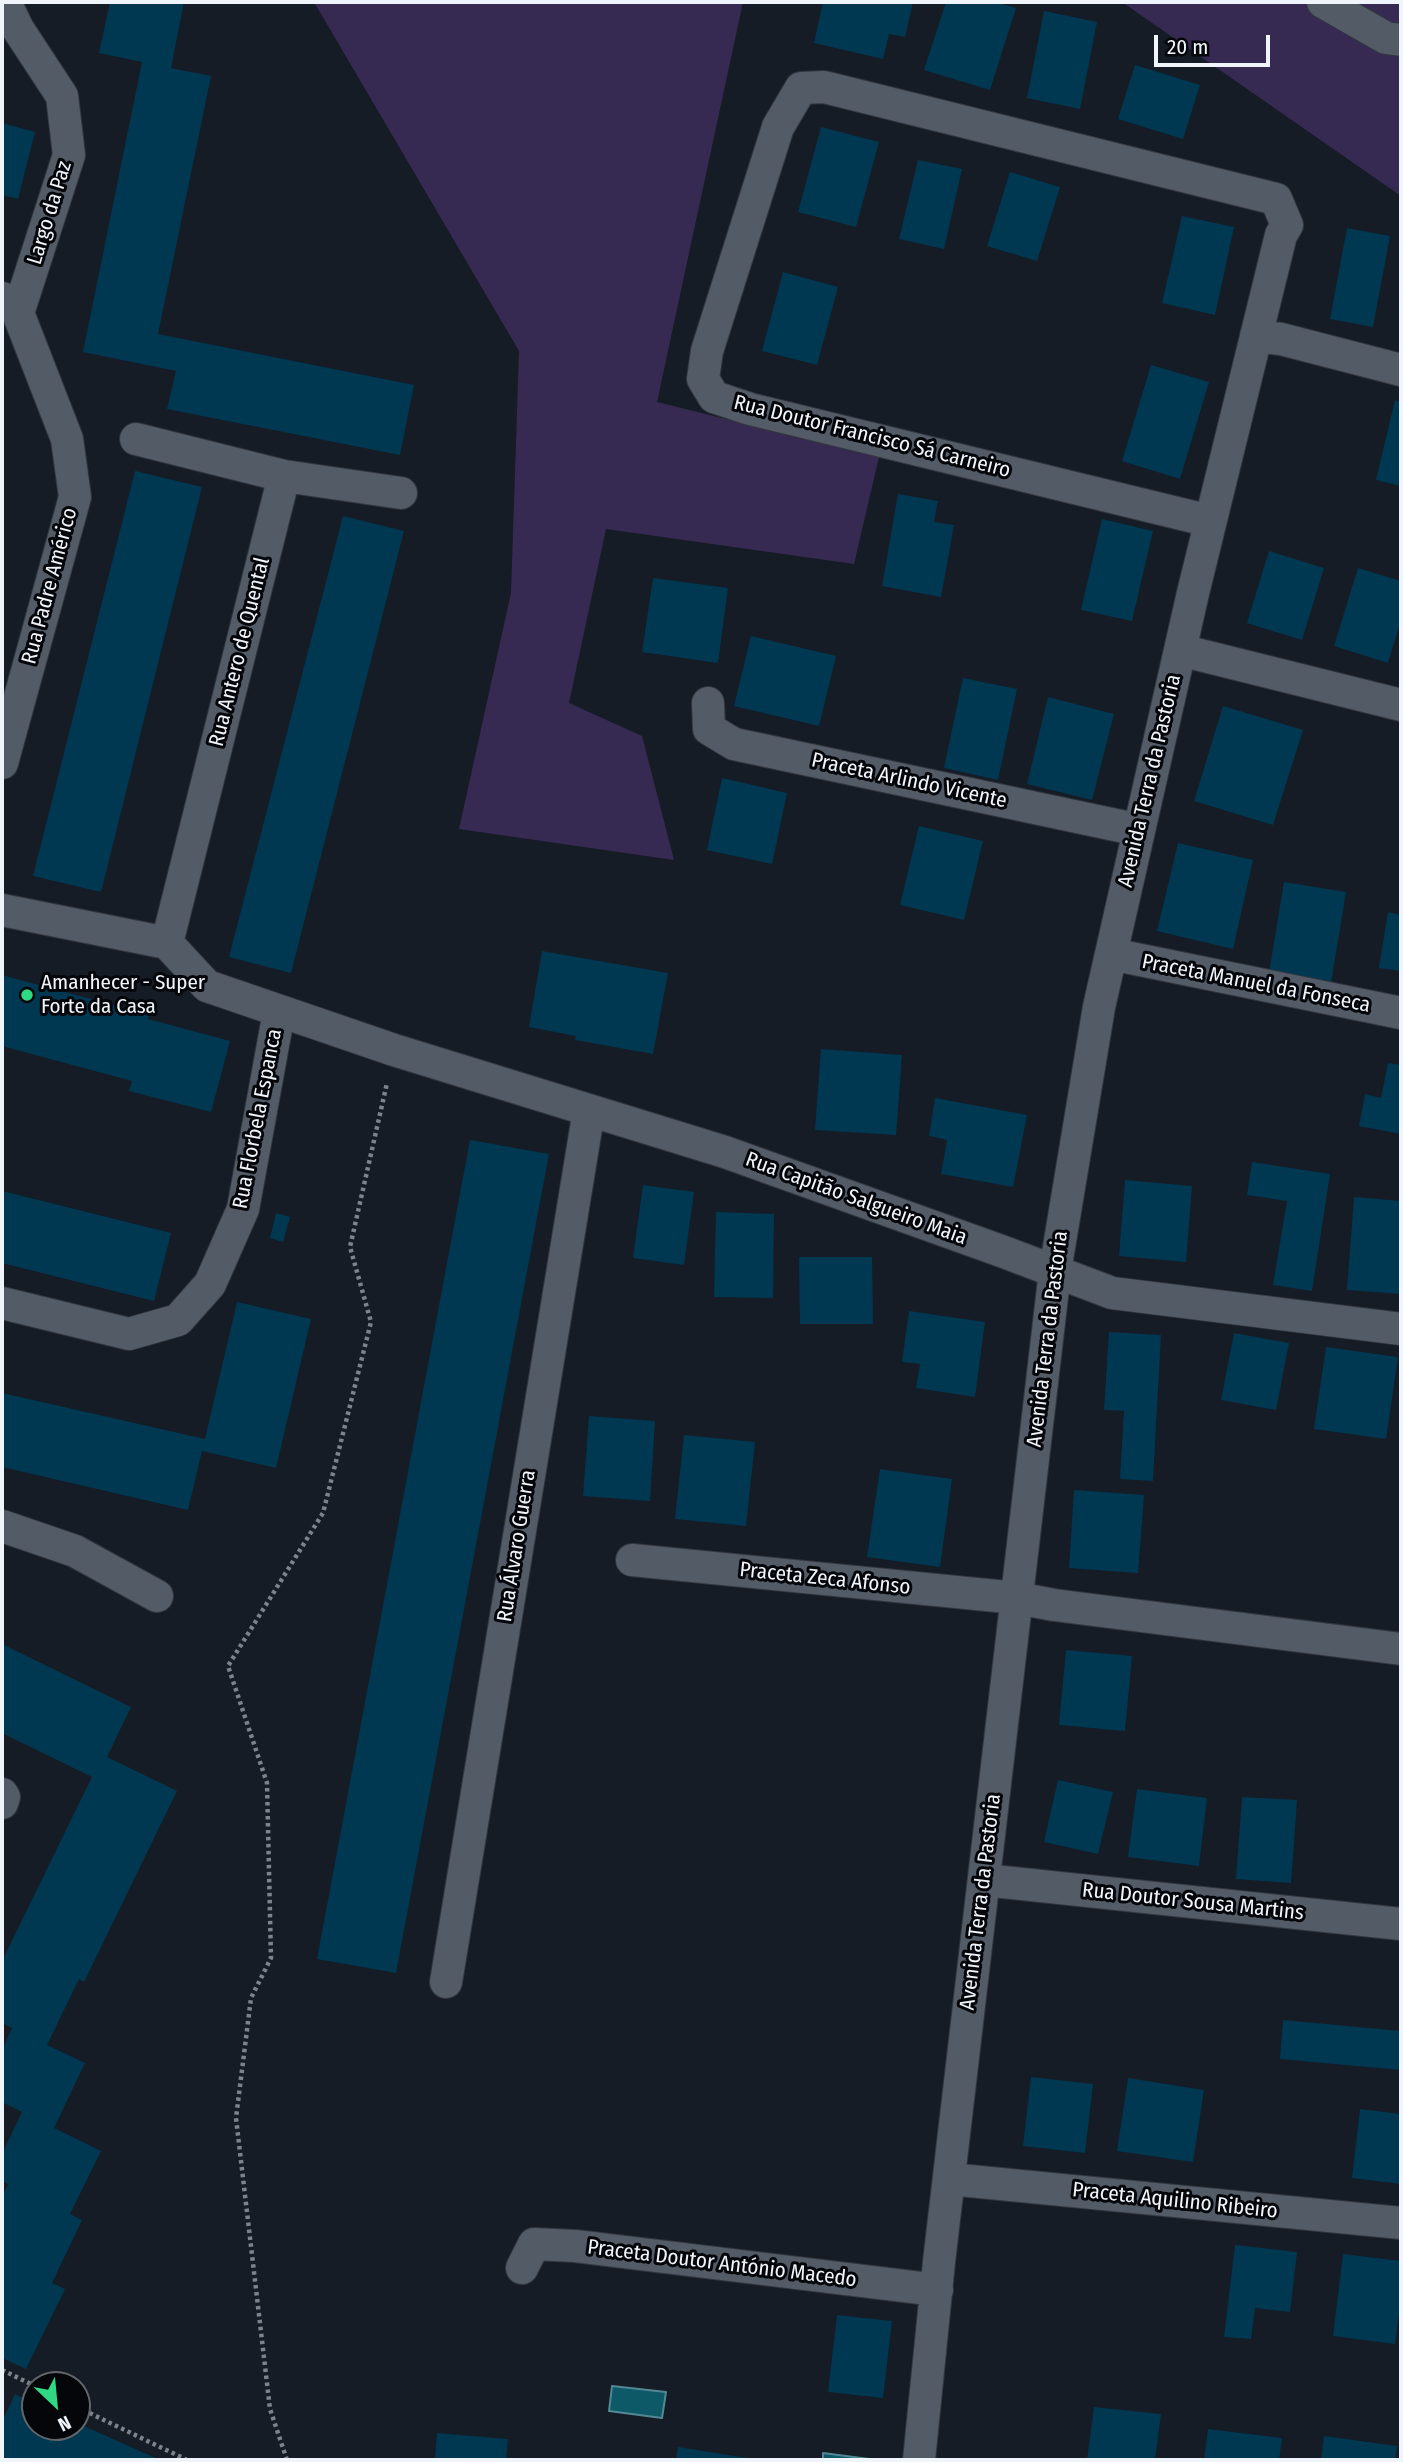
<!DOCTYPE html>
<html>
<head>
<meta charset="utf-8">
<style>
  body { margin:0 }
  #map { position:relative; width:1403px; height:2462px; overflow:hidden; background:#151c25; font-family:"Fira Sans Condensed",sans-serif }
  canvas { display:block }
  .frame { position:absolute; inset:0; border:4px solid #f0f5fc; pointer-events:none }
  .north { position:absolute; left:21px; top:2371px; width:70px; height:70px; box-sizing:border-box; background:#04060a; border:2px solid #62666b; border-radius:50%; rotate:154deg; font-size:19px; font-weight:700; line-height:28px; text-align:center; color:#f0f5fc }
  .north::after { content:''; display:block; margin:auto; width:24px; height:32px; background:#2fd883; clip-path:polygon(50% 0,100% 100%,50% 72%,0 100%) }
  .scale { position:absolute; left:1154px; top:35px; width:116px; height:32px; box-sizing:border-box; border:4px solid #f0f5fc; border-top:0; padding-left:9px; font-size:21px; line-height:24px; white-space:nowrap; color:#f0f5fc; -webkit-text-stroke:5px #04060a; paint-order:stroke }
</style>
</head>
<body>
<div id="map">
<canvas width="1403" height="2462"></canvas>
<div class="frame"></div>
<div class="north">N</div>
<div class="scale">20 m</div>
</div>
<script>
const ctx = document.querySelector('canvas').getContext('2d');
ctx.lineJoin = 'round';
function fill(path, color) { ctx.fillStyle = color; ctx.fill(path, 'evenodd'); }
function trace(path, color, width, dash) { ctx.strokeStyle = color; ctx.lineWidth = width; ctx.lineCap = dash ? 'butt' : 'round'; ctx.setLineDash(dash || []); ctx.stroke(path); }
function drawText(font, color, halo, rows, align = 'center') {
  ctx.font = font + ' "Fira Sans Condensed",sans-serif'; ctx.lineWidth = 6; ctx.setLineDash([]); ctx.textBaseline = 'middle'; ctx.strokeStyle = halo; ctx.fillStyle = color; for (const [text, x, y, turn = 0] of rows) {
    ctx.save(); ctx.translate(x, y); ctx.rotate((+turn || 0) * Math.PI / 180); ctx.textAlign = isNaN(turn) ? turn : align; if (halo) ctx.strokeText(text, 0, 0); ctx.fillText(text, 0, 0); ctx.restore();
  }
}
fill(new Path2D(`
  M 314,2 L 743,2 L 657,402 L 879,457 L 854,564 L 606,529 L 569,703 L 642,736 L 674,860 L 459,829 L 511,593 L 519,351 Z
  M 1122,2 L 1401,2 L 1401,196 Z`), '#372a52');
const water = new Path2D(`
  M 612,2386 L 666,2392 L 662,2418 L 609,2411 Z
  M 823,2453 L 877,2460 L 823,2460 Z`);
fill(water, '#0e5968');
trace(water, '#528894', 2);
fill(new Path2D(`
  M 110,2 L 184,2 L 171,68 L 211,76 L 158,334 L 414,385 L 400,455 L 167,409 L 176,371 L 83,352 L 142,62 L 99,53 Z
  M 823,2 L 913,2 L 905,37 L 889,34 L 883,59 L 814,43 Z
  M 946,2 L 995,2 L 1016,8 L 990,90 L 924,70 Z
  M 1044,11 L 1097,22 L 1080,109 L 1027,98 Z
  M 1135,65 L 1200,85 L 1183,139 L 1118,119 Z
  M 2,123 L 35,132 L 18,199 L 2,195 Z
  M 821,127 L 879,142 L 856,227 L 798,212 Z
  M 918,160 L 962,169 L 944,249 L 899,239 Z
  M 1010,172 L 1060,187 L 1037,261 L 987,246 Z
  M 1182,216 L 1234,227 L 1215,315 L 1162,303 Z
  M 1347,228 L 1390,236 L 1373,327 L 1330,319 Z
  M 783,272 L 838,287 L 817,365 L 762,351 Z
  M 1151,365 L 1209,382 L 1180,479 L 1122,461 Z
  M 1395,400 L 1401,402 L 1401,486 L 1376,480 Z
  M 135,471 L 202,487 L 101,892 L 33,876 Z
  M 898,494 L 938,501 L 934,522 L 954,525 L 941,597 L 882,586 Z
  M 343,516 L 404,531 L 291,973 L 229,957 Z
  M 1102,519 L 1153,531 L 1132,621 L 1081,610 Z
  M 1269,551 L 1324,568 L 1302,640 L 1247,623 Z
  M 1358,568 L 1401,581 L 1401,620 L 1388,663 L 1334,646 Z
  M 653,578 L 728,588 L 718,663 L 642,652 Z
  M 751,636 L 836,656 L 819,726 L 734,706 Z
  M 963,678 L 1017,689 L 998,780 L 944,768 Z
  M 1048,697 L 1114,714 L 1092,800 L 1027,784 Z
  M 1223,706 L 1303,730 L 1273,825 L 1194,801 Z
  M 722,778 L 787,793 L 772,864 L 707,850 Z
  M 919,826 L 983,841 L 964,920 L 900,905 Z
  M 1178,843 L 1253,860 L 1233,949 L 1157,931 Z
  M 1284,882 L 1346,892 L 1331,983 L 1269,973 Z
  M 1388,912 L 1401,915 L 1401,971 L 1379,968 Z
  M 542,951 L 668,973 L 653,1054 L 575,1040 L 576,1036 L 529,1027 Z
  M 2,975 L 150,1015 L 148,1019 L 230,1041 L 211,1112 L 129,1091 L 132,1081 L 2,1046 Z
  M 821,1049 L 902,1055 L 896,1135 L 815,1130 Z
  M 1388,1063 L 1401,1065 L 1401,1134 L 1359,1126 L 1365,1094 L 1381,1098 Z
  M 935,1098 L 1027,1115 L 1013,1187 L 941,1174 L 947,1140 L 929,1136 Z
  M 470,1140 L 549,1154 L 396,1973 L 317,1959 Z
  M 1252,1162 L 1330,1174 L 1312,1291 L 1273,1285 L 1287,1201 L 1247,1195 Z
  M 1125,1180 L 1192,1186 L 1186,1262 L 1119,1256 Z
  M 643,1185 L 694,1192 L 684,1265 L 633,1258 Z
  M 2,1191 L 171,1233 L 154,1301 L 2,1263 Z
  M 1354,1197 L 1401,1201 L 1401,1294 L 1347,1290 Z
  M 716,1212 L 774,1214 L 773,1298 L 714,1297 Z
  M 276,1213 L 290,1217 L 283,1242 L 270,1238 Z
  M 799,1257 L 872,1257 L 873,1324 L 800,1324 Z
  M 237,1302 L 311,1319 L 276,1468 L 202,1451 L 188,1510 L 2,1467 L 2,1393 L 205,1439 Z
  M 909,1311 L 985,1322 L 975,1397 L 916,1388 L 920,1364 L 902,1362 Z
  M 1109,1332 L 1161,1335 L 1153,1481 L 1120,1479 L 1124,1411 L 1104,1410 Z
  M 1234,1333 L 1289,1343 L 1276,1410 L 1221,1400 Z
  M 1326,1347 L 1398,1357 L 1386,1439 L 1314,1429 Z
  M 589,1416 L 655,1421 L 650,1501 L 583,1496 Z
  M 684,1435 L 755,1442 L 746,1526 L 675,1519 Z
  M 880,1469 L 952,1479 L 940,1567 L 867,1557 Z
  M 1074,1490 L 1144,1495 L 1138,1573 L 1069,1568 Z
  M 2,1644 L 131,1707 L 107,1757 L 177,1791 L 84,1982 L 79,1979 L 47,2045 L 85,2063 L 54,2128 L 101,2151 L 70,2214 L 82,2220 L 52,2283 L 65,2289 L 26,2369 L 2,2358 L 2,2197 L 8,2184 L 2,2181 L 2,2154 L 22,2112 L 2,2102 L 2,2050 L 12,2028 L 2,2023 L 2,1961 L 92,1777 L 2,1733 Z
  M 1066,1650 L 1132,1656 L 1125,1731 L 1059,1725 Z
  M 1058,1780 L 1113,1792 L 1098,1854 L 1044,1842 Z
  M 1137,1789 L 1207,1798 L 1199,1866 L 1128,1857 Z
  M 1242,1797 L 1297,1800 L 1291,1883 L 1236,1879 Z
  M 1283,2020 L 1401,2031 L 1401,2070 L 1280,2059 Z
  M 1031,2077 L 1093,2084 L 1085,2153 L 1023,2146 Z
  M 1128,2078 L 1204,2090 L 1193,2162 L 1117,2151 Z
  M 1360,2109 L 1401,2114 L 1401,2184 L 1352,2178 Z
  M 1235,2245 L 1297,2252 L 1290,2312 L 1255,2308 L 1251,2339 L 1224,2337 Z
  M 1343,2254 L 1401,2261 L 1401,2296 L 1395,2344 L 1333,2336 Z
  M 837,2315 L 892,2321 L 883,2398 L 828,2392 Z
  M 15,2394 L 35,2404 L 35,2427 L 77,2427 L 77,2423 L 160,2460 L 2,2460 L 2,2422 Z
  M 1094,2407 L 1161,2414 L 1155,2460 L 1087,2460 Z
  M 1208,2429 L 1282,2438 L 1279,2460 L 1204,2460 Z
  M 437,2433 L 508,2439 L 506,2460 L 435,2460 Z
  M 1324,2436 L 1397,2446 L 1395,2460 L 1321,2460 Z
  M 678,2447 L 754,2459 L 754,2460 L 676,2460 Z`), '#003852');
const minor = new Path2D(`
  M 5,2 L 18,29 L 62,96 L 69,155 L 18,313
  M 1323,2 L 1386,38 L 1401,40
  M 2,298 L 18,313 L 67,439 L 75,497 L 2,763
  M 1256,336 L 1281,339 L 1401,370
  M 136,439 L 284,476
  M 1180,650 L 1401,705
  M 708,703 L 709,729 L 734,744 L 1139,830
  M 2,910 L 167,943 L 207,986 L 394,1050 L 725,1152 L 1004,1252 L 1112,1293 L 1401,1329
  M 167,943 L 284,476 L 401,493
  M 1111,954 L 1401,1013
  M 2,1303 L 129,1334 L 178,1320 L 210,1284 L 243,1209 L 279,1012
  M 2,1526 L 75,1551 L 157,1596
  M 632,1560 L 1017,1598 L 1054,1605 L 1401,1649
  M 2,1794 L 4,1797 L 2,1803
  M 984,1880 L 1401,1924
  M 446,1982 L 589,1110
  M 949,2179 L 1401,2223
  M 522,2268 L 534,2244 L 575,2246 L 937,2290
  M 919,2460 L 939,2262 L 1055,1271 L 1099,1007 L 1193,593 L 1281,235 L 1287,225 L 1276,199 L 824,87 L 801,88 L 778,127 L 707,351 L 703,379 L 714,397 L 750,409 L 1210,521`);
trace(minor, '#32363e', 34);
trace(new Path2D(`
  M 2,2370 L 35,2386
  M 77,2407 L 187,2460
  M 287,2460 L 270,2409 L 236,2118 L 251,1998 L 271,1958 L 267,1783 L 228,1666 L 323,1513 L 371,1322 L 350,1247 L 387,1083`), '#7d838b', 4.5, [3.5, 3.5]);
trace(minor, '#535b67', 32);
for (const [x, y, r, color] of [
  [27,995,7,"#2fd883"]
]) { const dot = new Path2D(); dot.arc(x, y, r, 0, 2 * Math.PI); ctx.fillStyle = color; ctx.fill(dot); trace(dot, '#04060a', 2.5); }
drawText('21px', '#f0f5fc', '#04060a', [
  ["Largo da Paz",50,213,-73],
  ["Rua Doutor Francisco Sá Carneiro",872,437,14],
  ["Rua Padre Américo",50,586,-75],
  ["Rua Antero de Quental",240,652,-76],
  ["Praceta Arlindo Vicente",909,781,12],
  ["Avenida Terra da Pastoria",1150,781,-77],
  ["Praceta Manuel da Fonseca",1256,984,11],
  ["Rua Florbela Espanca",258,1119,-79],
  ["Rua Capitão Salgueiro Maia",856,1199,20],
  ["Avenida Terra da Pastoria",1048,1339,-83],
  ["Rua Álvaro Guerra",517,1546,-81],
  ["Praceta Zeca Afonso",825,1579,6],
  ["Avenida Terra da Pastoria",981,1902,-83],
  ["Rua Doutor Sousa Martins",1193,1902,6],
  ["Praceta Aquilino Ribeiro",1175,2201,6],
  ["Praceta Doutor António Macedo",722,2264,7]
]);
drawText('21px', '#f0f5fc', '#04060a', [
  ["Amanhecer - Super",41,983],
  ["Forte da Casa",41,1007]
], 'left');
</script>
</body>
</html>
